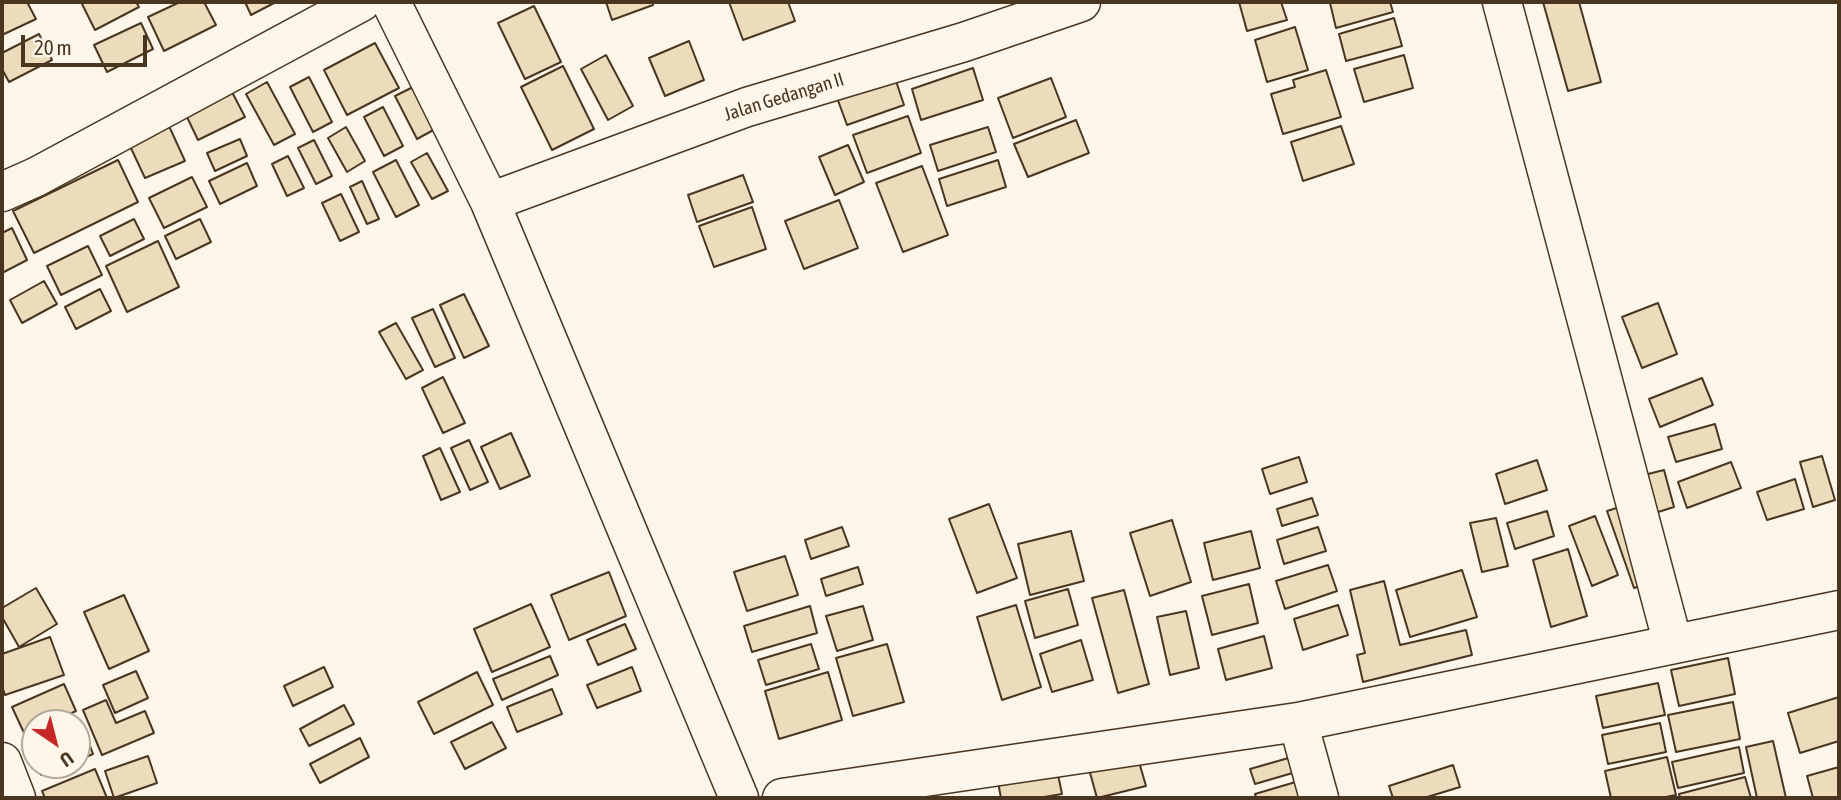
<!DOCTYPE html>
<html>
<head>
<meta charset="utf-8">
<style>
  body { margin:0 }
  #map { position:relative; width:1841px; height:800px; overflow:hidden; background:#fbf6e9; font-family:"Asap Condensed",sans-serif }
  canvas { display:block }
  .frame { position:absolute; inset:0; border:4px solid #4a3520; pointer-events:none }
  .north { position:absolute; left:21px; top:709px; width:70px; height:70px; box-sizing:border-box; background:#fbf6e9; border:2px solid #b4a999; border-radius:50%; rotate:145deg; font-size:19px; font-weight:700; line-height:28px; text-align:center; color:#4a3520 }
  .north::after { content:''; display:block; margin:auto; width:24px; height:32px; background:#c62828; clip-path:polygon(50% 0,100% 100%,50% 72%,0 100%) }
  .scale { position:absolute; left:21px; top:35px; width:126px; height:32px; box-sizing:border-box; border:4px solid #4a3520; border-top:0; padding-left:9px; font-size:21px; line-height:24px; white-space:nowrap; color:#4a3520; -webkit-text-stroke:5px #fbf6e9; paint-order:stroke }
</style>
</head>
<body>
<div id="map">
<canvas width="1841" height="800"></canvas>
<div class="frame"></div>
<div class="north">U</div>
<div class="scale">20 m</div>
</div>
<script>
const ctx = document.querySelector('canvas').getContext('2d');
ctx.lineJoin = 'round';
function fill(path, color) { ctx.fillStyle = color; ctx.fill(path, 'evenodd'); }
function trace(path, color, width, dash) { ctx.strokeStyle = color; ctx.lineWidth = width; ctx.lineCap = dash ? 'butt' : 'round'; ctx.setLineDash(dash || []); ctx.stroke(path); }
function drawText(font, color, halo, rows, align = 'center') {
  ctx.font = font + ' "Asap Condensed",sans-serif'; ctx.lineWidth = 5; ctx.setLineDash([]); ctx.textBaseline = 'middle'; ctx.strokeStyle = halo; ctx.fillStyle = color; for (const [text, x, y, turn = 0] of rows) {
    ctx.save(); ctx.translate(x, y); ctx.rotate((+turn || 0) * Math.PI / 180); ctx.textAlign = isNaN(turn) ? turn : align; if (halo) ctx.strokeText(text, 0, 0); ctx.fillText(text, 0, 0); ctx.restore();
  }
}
const building = new Path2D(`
  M 2,2 L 27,2 L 36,19 L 2,35 Z
  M 81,2 L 136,2 L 139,7 L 95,30 Z
  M 180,2 L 204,2 L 216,25 L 164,51 L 148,17 Z
  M 245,2 L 276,2 L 251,15 Z
  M 606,2 L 652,2 L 653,5 L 612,20 Z
  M 729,2 L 788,2 L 795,21 L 743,40 Z
  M 1239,2 L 1281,2 L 1287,20 L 1247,31 Z
  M 1336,2 L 1390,2 L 1393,12 L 1336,28 L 1330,3 Z
  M 1543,2 L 1579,2 L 1601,82 L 1568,91 Z
  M 534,6 L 561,62 L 525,79 L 498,23 Z
  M 1394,18 L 1402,46 L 1346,61 L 1339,34 Z
  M 141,23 L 153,49 L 107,72 L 94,45 Z
  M 1295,27 L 1308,70 L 1267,82 L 1255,40 Z
  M 39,34 L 52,60 L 9,82 L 2,69 L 2,53 Z
  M 689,41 L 704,80 L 665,96 L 649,58 Z
  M 375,43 L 399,88 L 347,115 L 324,70 Z
  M 606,55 L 633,106 L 608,120 L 581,69 Z
  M 1404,55 L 1413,88 L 1364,102 L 1354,69 Z
  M 563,66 L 594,129 L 552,150 L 521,87 Z
  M 973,68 L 983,100 L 921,120 L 912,89 Z
  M 1326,70 L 1341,117 L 1283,134 L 1271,94 L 1295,87 L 1293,80 Z
  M 894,75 L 904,105 L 847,125 L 836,95 Z
  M 309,77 L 332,122 L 313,132 L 290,87 Z
  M 1051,78 L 1066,117 L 1013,138 L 998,98 Z
  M 267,82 L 295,134 L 274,145 L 246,94 Z
  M 415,86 L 437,128 L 417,139 L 395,96 Z
  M 232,92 L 245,117 L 198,140 L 186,115 Z
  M 383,107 L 403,146 L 384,156 L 364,117 Z
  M 908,116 L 921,153 L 867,173 L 853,135 Z
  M 1076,120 L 1089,153 L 1028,177 L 1014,144 Z
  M 169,126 L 185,161 L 145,178 L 129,144 Z
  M 1341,126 L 1354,164 L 1303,181 L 1291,142 Z
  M 346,127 L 365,161 L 347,172 L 328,138 Z
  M 988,127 L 996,152 L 938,171 L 930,145 Z
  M 240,139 L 247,156 L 215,171 L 207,153 Z
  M 314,140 L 332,176 L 316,184 L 298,148 Z
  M 848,145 L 864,182 L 835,195 L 819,157 Z
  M 427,153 L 448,191 L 432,199 L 411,162 Z
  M 288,156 L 304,188 L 287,196 L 272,164 Z
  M 118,160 L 138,202 L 34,253 L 13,211 Z
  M 396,160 L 419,205 L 396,217 L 373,172 Z
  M 998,160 L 1006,187 L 947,206 L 939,179 Z
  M 247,163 L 257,186 L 220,204 L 209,181 Z
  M 922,166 L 948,235 L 903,252 L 876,183 Z
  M 743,175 L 753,202 L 697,222 L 688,195 Z
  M 192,177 L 207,207 L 164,228 L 149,198 Z
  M 362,181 L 379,219 L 367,224 L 350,187 Z
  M 341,194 L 359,232 L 340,241 L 322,203 Z
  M 839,200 L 858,248 L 804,269 L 785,221 Z
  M 752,207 L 766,249 L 714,267 L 699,226 Z
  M 134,219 L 144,239 L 110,256 L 100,236 Z
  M 200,219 L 211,242 L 176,259 L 165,236 Z
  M 12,228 L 27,260 L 2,273 L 2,233 Z
  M 158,241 L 179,287 L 127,312 L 106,266 Z
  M 88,246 L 102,275 L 61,295 L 47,266 Z
  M 44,281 L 57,304 L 22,323 L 10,300 Z
  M 100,289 L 111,311 L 76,329 L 65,307 Z
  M 464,294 L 489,346 L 464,358 L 440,305 Z
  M 1658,303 L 1677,354 L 1642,368 L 1622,317 Z
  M 433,309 L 455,358 L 435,367 L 412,318 Z
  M 396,323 L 423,370 L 406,379 L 379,332 Z
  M 443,377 L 465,423 L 443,433 L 422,388 Z
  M 1702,378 L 1713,405 L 1660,427 L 1649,399 Z
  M 1715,424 L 1722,449 L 1676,462 L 1668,437 Z
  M 511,433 L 530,476 L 500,489 L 481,447 Z
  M 469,440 L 488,482 L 470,490 L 451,448 Z
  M 440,448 L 460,492 L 441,500 L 423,456 Z
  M 1822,456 L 1835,500 L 1813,507 L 1800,462 Z
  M 1299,457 L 1307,482 L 1270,494 L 1262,469 Z
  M 1537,460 L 1547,490 L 1505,504 L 1496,474 Z
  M 1731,462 L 1741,488 L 1687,508 L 1678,482 Z
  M 1664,470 L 1674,507 L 1655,513 L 1644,475 Z
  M 1795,479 L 1804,509 L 1767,520 L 1757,492 Z
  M 1312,498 L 1318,515 L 1282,526 L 1277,509 Z
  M 989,504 L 1017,578 L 977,593 L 949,519 Z
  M 1620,507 L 1647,584 L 1634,588 L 1607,511 Z
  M 1547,511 L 1554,536 L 1515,549 L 1507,523 Z
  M 1595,516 L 1618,575 L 1592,586 L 1569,526 Z
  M 1496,518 L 1508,566 L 1482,572 L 1470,523 Z
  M 1172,520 L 1191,582 L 1150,596 L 1130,533 Z
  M 842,527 L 849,546 L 811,559 L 805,540 Z
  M 1318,527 L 1326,551 L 1284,564 L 1277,540 Z
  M 1071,531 L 1084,581 L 1030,595 L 1018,544 Z
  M 1251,531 L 1260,568 L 1213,580 L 1204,543 Z
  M 1568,549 L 1587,616 L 1551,627 L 1533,560 Z
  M 785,556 L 798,595 L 747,611 L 734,572 Z
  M 1328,565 L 1337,591 L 1285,609 L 1276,581 Z
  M 858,567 L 863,584 L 826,596 L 821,579 Z
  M 1462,570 L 1477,617 L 1410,637 L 1396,590 Z
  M 609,572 L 626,616 L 569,640 L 551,595 Z
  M 1384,581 L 1400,645 L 1466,630 L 1472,655 L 1363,682 L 1357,655 L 1365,653 L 1350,590 Z
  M 1249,584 L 1258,623 L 1212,635 L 1202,596 Z
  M 36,588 L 57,624 L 19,647 L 2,617 L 2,608 Z
  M 1068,589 L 1078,625 L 1035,638 L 1025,601 Z
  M 1124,590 L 1149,684 L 1118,693 L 1092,598 Z
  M 124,595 L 149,651 L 109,669 L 84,612 Z
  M 531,604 L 550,647 L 492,672 L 474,629 Z
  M 1016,605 L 1041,687 L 1002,700 L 977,617 Z
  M 1338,605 L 1348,635 L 1303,650 L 1294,619 Z
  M 810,606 L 817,633 L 752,652 L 744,626 Z
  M 863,606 L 873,640 L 837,651 L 826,616 Z
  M 1186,611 L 1199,668 L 1170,675 L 1157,617 Z
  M 625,624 L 636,649 L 598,665 L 587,640 Z
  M 1264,636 L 1272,668 L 1226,680 L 1218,649 Z
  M 50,637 L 64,675 L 5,695 L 2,686 L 2,654 Z
  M 1081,640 L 1093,680 L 1052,692 L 1040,654 Z
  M 811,644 L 819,669 L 766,685 L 758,660 Z
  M 887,644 L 904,702 L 853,716 L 836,658 Z
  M 550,656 L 558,675 L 502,700 L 493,679 Z
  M 1728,658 L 1735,694 L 1679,706 L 1671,670 Z
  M 324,667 L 333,687 L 293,706 L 284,686 Z
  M 632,667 L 641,691 L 597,708 L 587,685 Z
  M 136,671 L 148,698 L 115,713 L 103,685 Z
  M 477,672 L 493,705 L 434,734 L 418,702 Z
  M 828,672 L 842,720 L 779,739 L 765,691 Z
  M 1658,683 L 1665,715 L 1603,728 L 1596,696 Z
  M 64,684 L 76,711 L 51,723 L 35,723 L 35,730 L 25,735 L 12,707 Z
  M 552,689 L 562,714 L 517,732 L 507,707 Z
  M 1839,697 L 1839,741 L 1800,753 L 1788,713 Z
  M 106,700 L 116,723 L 145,711 L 154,733 L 102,755 L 83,710 Z
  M 1733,702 L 1740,739 L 1676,752 L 1668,715 Z
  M 344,705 L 354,724 L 309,746 L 300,729 Z
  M 492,722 L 506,748 L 465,769 L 451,742 Z
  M 1660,723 L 1666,752 L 1608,764 L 1602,735 Z
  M 82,725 L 93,754 L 77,761 L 77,727 Z
  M 360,738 L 369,757 L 320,783 L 310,764 Z
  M 1773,741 L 1786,798 L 1757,798 L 1746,747 Z
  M 1739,747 L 1744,773 L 1678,788 L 1672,762 Z
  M 1137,755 L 1146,786 L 1097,798 L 1089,769 Z
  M 148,756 L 157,783 L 114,798 L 105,771 Z
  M 1292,757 L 1296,772 L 1255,784 L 1250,769 Z
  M 1667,757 L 1676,795 L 1661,798 L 1611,798 L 1605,771 Z
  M 37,765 L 66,765 L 41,775 Z
  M 1056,765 L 1062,794 L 1038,798 L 1001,798 L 997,777 Z
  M 1453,765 L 1460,787 L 1424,798 L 1393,798 L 1389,786 Z
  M 1839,767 L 1839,798 L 1813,798 L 1807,776 Z
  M 95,769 L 107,798 L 45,798 L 42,791 Z
  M 1745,777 L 1751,798 L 1680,798 L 1679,794 Z
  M 1299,781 L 1305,798 L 1256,798 L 1255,794 Z`);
fill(building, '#ecdcbc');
trace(building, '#4a3520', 2);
const minor = new Path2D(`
  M 391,2 L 490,202 L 739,798
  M 1502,2 L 1673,644
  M 2,192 L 36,177 L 361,2
  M 490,202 L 747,107 L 964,42 L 1081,2
  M 1298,722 L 1319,798
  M 2,762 L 16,798
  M 782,798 L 1298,722 L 1839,610`);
trace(minor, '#4a3520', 41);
trace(minor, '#fbf6e9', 38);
drawText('19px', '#4a3520', '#fbf6e9', [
  ["Jalan Gedangan II",784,97,-17]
]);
</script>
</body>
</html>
